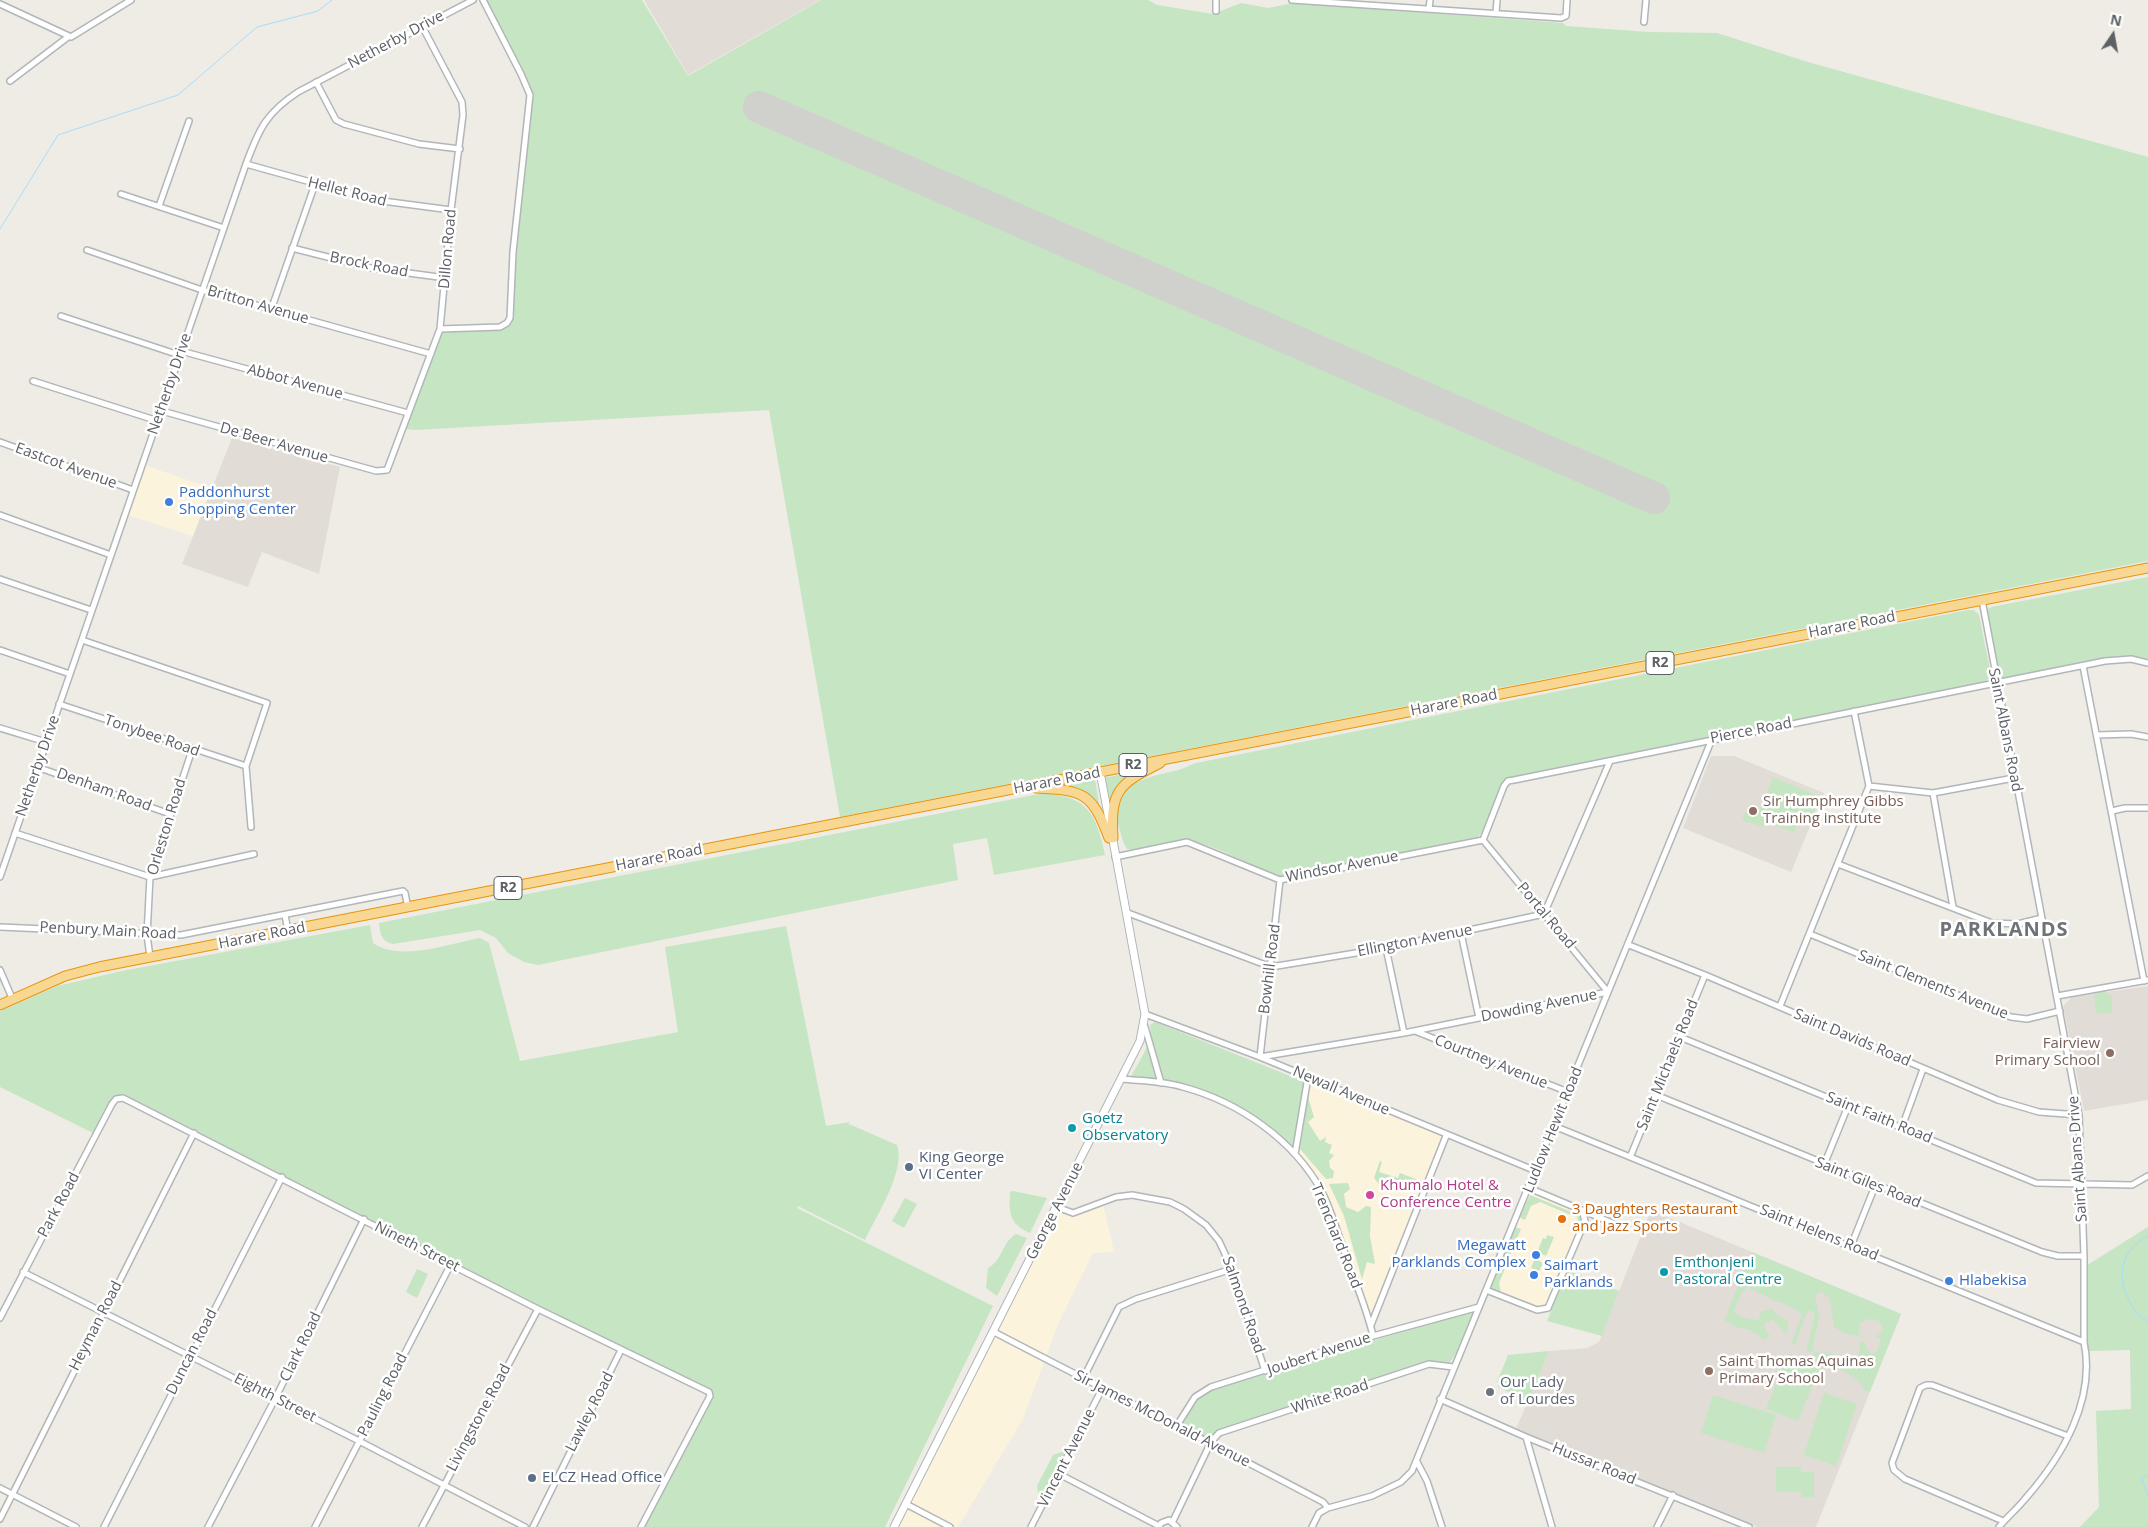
<!DOCTYPE html>
<html>
<head>
<meta charset="utf-8">
<style>
  body { margin:0 }
  #map { position:relative; width:2148px; height:1527px; overflow:hidden; background:#eeece5; font-family:"Open Sans",sans-serif }
  canvas { display:block }
  .north { position:absolute; left:2088px; top:10px; width:50px; height:50px; -webkit-text-stroke:4px #fff; paint-order:stroke; rotate:12deg; font-size:14px; font-weight:700; line-height:20px; text-align:center; color:#5d6165 }
  .north::after { content:''; display:block; margin:auto; width:18px; height:22px; background:#5d6165; clip-path:polygon(50% 0,100% 100%,50% 72%,0 100%) }
</style>
</head>
<body>
<div id="map">
<canvas width="2148" height="1527"></canvas>
<div class="north">N</div>
</div>
<script>
const ctx = document.querySelector('canvas').getContext('2d');
ctx.lineJoin = 'round';
function fill(path, color) { ctx.fillStyle = color; ctx.fill(path, 'evenodd'); }
function trace(path, color, width, dash) { ctx.strokeStyle = color; ctx.lineWidth = width; ctx.lineCap = dash ? 'butt' : 'round'; ctx.setLineDash(dash || []); ctx.stroke(path); }
function drawText(font, color, halo, rows, align = 'center') {
  ctx.font = font + ' "Open Sans",sans-serif'; ctx.lineWidth = 5; ctx.setLineDash([]); ctx.textBaseline = 'middle'; ctx.strokeStyle = halo; ctx.fillStyle = color; for (const [text, x, y, turn = 0] of rows) {
    ctx.save(); ctx.translate(x, y); ctx.rotate((+turn || 0) * Math.PI / 180); ctx.textAlign = isNaN(turn) ? turn : align; if (halo) ctx.strokeText(text, 0, 0); ctx.fillText(text, 0, 0); ctx.restore();
  }
}
fill(new Path2D(`
  M 144,465 L 211,488 L 193,536 L 127,515 Z
  M 1309,1078 L 1445,1136 L 1371,1322 L 1323,1193 L 1296,1154 Z
  M 1530,1190 L 1581,1211 L 1584,1218 L 1550,1304 L 1541,1309 L 1488,1290 Z
  M 1103,1204 L 1114,1252 L 1093,1253 L 1058,1324 L 1023,1419 L 958,1527 L 899,1527 L 1058,1210 L 1066,1215 L 1073,1216 Z`), '#fcf3dc');
fill(new Path2D(`
  M 644,0 L 820,0 L 688,75 Z
  M 232,438 L 340,467 L 319,574 L 262,552 L 248,587 L 182,564 Z
  M 1711,756 L 1734,756 L 1824,793 L 1791,872 L 1683,828 Z
  M 2148,986 L 2148,1100 L 2084,1111 L 2063,1006 L 2072,997 Z
  M 1651,1210 L 1901,1314 L 1816,1527 L 1758,1527 L 1516,1429 L 1549,1351 L 1587,1348 L 1599,1342 Z`), '#e1ddd6');
fill(new Path2D(`
  M 487,0 L 642,0 L 688,76 L 821,0 L 1148,0 L 1157,5 L 1213,14 L 1241,3 L 1268,8 L 1293,3 L 1563,23 L 1566,26 L 1649,32 L 1717,33 L 1808,62 L 2148,157 L 2148,561 L 840,817 L 769,410 L 415,430 L 406,429 L 440,333 L 443,331 L 503,329 L 512,323 L 515,253 L 531,102 Z
  M 2148,577 L 2148,660 C 2103,651 2046,671 2002,680 L 1997,676 L 1986,611 L 1991,607 Z
  M 1968,610 L 1974,610 L 1979,615 L 1991,675 L 1986,683 L 1654,748 L 1508,779 L 1485,829 L 1478,837 L 1436,848 L 1281,876 L 1274,876 C 1255,867 1207,841 1188,841 C 1168,842 1148,852 1127,849 C 1122,841 1121,833 1118,824 C 1108,785 1148,777 1174,771 C 1182,770 1189,765 1196,763 Z
  M 1142,770 L 1110,806 L 1104,778 Z
  M 1773,777 L 1820,797 L 1809,823 L 1799,819 L 1794,832 L 1765,822 L 1763,827 L 1742,820 L 1745,812 L 1757,816 Z
  M 1095,779 L 1100,810 L 1056,788 Z
  M 1044,793 C 1089,797 1096,814 1105,855 L 994,875 L 987,838 L 953,844 L 958,880 L 538,965 L 524,962 L 508,953 L 496,938 L 480,930 L 393,944 C 381,941 380,934 379,923 Z
  M 370,925 L 373,943 C 400,962 448,944 480,938 L 489,943 L 520,1061 L 678,1032 L 665,947 L 786,926 L 826,1126 L 850,1122 L 821,1168 L 849,1124 L 897,1145 C 906,1171 876,1216 865,1240 L 798,1206 L 797,1208 L 993,1306 L 885,1527 L 643,1527 L 712,1393 L 123,1094 L 112,1099 L 93,1133 L 0,1087 L 0,1011 L 57,986 L 122,971 Z
  M 2102,991 L 2112,996 L 2112,1011 L 2110,1013 L 2098,1014 L 2096,1011 L 2094,995 Z
  M 1155,1022 L 1305,1082 L 1294,1152 L 1264,1125 L 1200,1091 L 1131,1077 C 1138,1063 1154,1041 1150,1025 Z
  M 1308,1097 L 1314,1117 L 1308,1122 L 1320,1141 L 1326,1137 L 1325,1142 L 1332,1145 L 1329,1153 L 1334,1155 L 1329,1161 L 1330,1168 L 1334,1171 L 1333,1178 L 1326,1179 L 1300,1149 Z
  M 1380,1161 L 1382,1162 L 1379,1172 L 1398,1178 L 1400,1173 L 1418,1180 L 1415,1189 L 1391,1190 L 1392,1187 L 1382,1183 L 1381,1186 L 1374,1178 Z
  M 1348,1183 L 1350,1189 L 1344,1194 L 1346,1207 L 1358,1212 L 1366,1206 L 1371,1207 L 1370,1236 L 1375,1264 L 1367,1262 L 1362,1279 L 1344,1216 L 1329,1184 Z
  M 1013,1191 L 1047,1198 L 1030,1233 C 1009,1224 1009,1213 1010,1192 Z
  M 1530,1195 L 1579,1215 L 1583,1220 L 1581,1225 L 1576,1223 L 1578,1218 L 1540,1202 L 1531,1206 L 1525,1220 L 1519,1217 Z
  M 905,1198 L 917,1204 L 904,1228 L 892,1221 Z
  M 1515,1227 L 1521,1229 L 1499,1283 L 1501,1293 L 1489,1289 Z
  M 2148,1227 L 2148,1527 L 2080,1527 L 2099,1507 L 2096,1411 L 2131,1409 L 2130,1350 L 2088,1351 L 2086,1266 Z
  M 1016,1234 L 1027,1238 L 997,1296 L 986,1288 L 988,1268 C 1003,1260 1002,1242 1016,1234 Z
  M 1547,1235 L 1554,1237 L 1546,1256 L 1542,1254 L 1539,1261 L 1543,1263 L 1539,1271 L 1531,1268 L 1543,1238 L 1546,1239 Z
  M 1752,1252 L 1901,1314 L 1870,1391 L 1866,1391 C 1852,1369 1832,1369 1812,1357 L 1815,1352 L 1831,1353 L 1852,1364 L 1859,1355 L 1860,1342 L 1864,1342 L 1868,1351 L 1872,1354 L 1877,1352 L 1881,1339 L 1876,1336 L 1882,1333 L 1882,1327 L 1879,1321 L 1868,1319 L 1860,1323 L 1859,1336 L 1846,1334 L 1834,1327 L 1830,1299 L 1821,1291 L 1815,1296 L 1819,1316 L 1812,1352 L 1807,1352 L 1807,1348 L 1814,1319 L 1814,1312 L 1810,1310 L 1806,1314 L 1795,1346 L 1792,1343 L 1793,1339 L 1802,1315 C 1793,1305 1785,1305 1774,1300 C 1765,1297 1757,1291 1748,1287 L 1741,1293 L 1734,1312 C 1739,1317 1751,1320 1758,1320 L 1762,1311 L 1772,1309 L 1778,1316 L 1788,1321 L 1787,1334 L 1773,1320 L 1765,1322 L 1764,1327 L 1770,1336 L 1765,1340 L 1750,1330 L 1736,1327 L 1724,1320 Z
  M 417,1269 L 428,1274 L 417,1298 L 406,1292 Z
  M 1567,1270 L 1619,1291 L 1602,1336 L 1547,1321 Z
  M 1477,1310 L 1457,1352 L 1448,1365 L 1429,1363 L 1219,1431 L 1210,1441 L 1179,1426 L 1196,1398 L 1211,1388 Z
  M 1549,1351 L 1528,1402 L 1498,1387 L 1499,1383 L 1497,1382 L 1508,1355 Z
  M 1788,1353 L 1820,1366 L 1798,1421 L 1766,1409 Z
  M 1824,1393 L 1857,1404 L 1836,1466 L 1804,1455 Z
  M 1713,1395 L 1776,1415 L 1764,1453 L 1701,1433 Z
  M 1068,1450 L 1040,1504 L 1037,1486 L 1053,1455 Z
  M 1776,1467 L 1801,1467 L 1801,1472 L 1814,1472 L 1814,1497 L 1801,1497 L 1801,1492 L 1776,1492 Z`), '#c5e5c3');
trace(new Path2D(`
  M 0,229 L 58,135 L 178,95 L 257,27 L 318,11 L 332,0
  M 2148,1236 C 2122,1249 2116,1273 2128,1298 C 2133,1309 2137,1316 2148,1321
  M 2148,1474 L 2142,1479 L 2148,1496
  M 2148,1527 L 2148,1526`), '#a8dcfb', 1);
trace(new Path2D(`
  M 759,107 L 1654,498`), '#d0d0cd', 32);
const street = new Path2D(`
  M 1292,0 L 1561,18 L 1566,16 L 1567,0
  M 0,4 L 71,37 L 131,0
  M 1429,9 L 1430,0
  M 1216,11 L 1216,0
  M 1496,13 L 1497,0
  M 1644,22 L 1646,0
  M 10,81 L 68,37
  M 316,82 L 336,120 L 344,124 L 419,144 L 460,149
  M 246,164 L 375,200 L 451,210
  M 121,194 L 224,228
  M 159,206 L 189,121
  M 292,248 L 371,268 L 446,278
  M 87,250 L 202,290 L 431,354
  M 271,310 L 315,184
  M 61,316 L 179,355
  M 440,329 L 500,327 L 507,323 L 510,318 L 513,252 L 530,95 L 521,74 L 483,0
  M 181,351 L 408,413
  M 33,381 L 158,421
  M 162,411 L 376,471 L 387,470 L 440,329 L 451,210 L 463,115 L 462,102 L 422,26
  M 0,442 L 133,490
  M 0,515 L 111,555
  M 0,579 L 91,610
  M 1982,600 L 2079,1115 L 2084,1256 L 2084,1342 C 2096,1400 2062,1457 2025,1499 C 2017,1509 2007,1517 1999,1527
  M 82,640 L 267,703 L 246,766 L 251,827
  M 0,650 L 70,674
  M 2083,666 L 2144,981
  M 59,704 L 246,766
  M 0,728 L 46,742
  M 2097,735 L 2131,734 L 2148,737
  M 37,767 L 170,814
  M 1869,786 L 1933,793 L 2014,778
  M 1933,793 L 1953,907
  M 2112,811 L 2125,808 L 2148,808
  M 15,833 L 150,877 L 254,854
  M 1115,857 L 1187,842 L 1280,880 L 1483,840 L 1504,786 L 1508,781 L 1514,780 L 2105,661 L 2131,659 L 2148,663
  M 1838,864 L 1992,923 L 2018,924 L 2042,918
  M 0,877 L 246,164 C 259,129 266,113 298,92 L 473,0
  M 1280,880 L 1260,1057 L 1404,1033 L 1608,992 L 1712,739
  M 1128,913 L 1271,967 L 1386,948 L 1544,914 L 1610,761
  M 285,915 L 288,931
  M 0,927 L 181,935 L 403,891 L 405,893 L 408,908
  M 1461,933 L 1479,1018
  M 1810,934 L 2011,1017 L 2027,1019 L 2060,1011
  M 1629,945 L 1705,975 L 1998,1100 L 2039,1112 L 2079,1115
  M 1386,948 L 1404,1033
  M 150,957 L 147,935 L 150,877 L 192,750
  M 0,970 L 12,998
  M 2057,996 L 2148,980
  M 1780,1006 L 1869,786 L 1854,711
  M 1145,1014 L 1260,1057 L 1536,1171
  M 1145,1027 L 1161,1083
  M 1415,1031 L 1568,1092
  M 1680,1037 L 2036,1183 L 2132,1185 L 2148,1176
  M 1122,1079 C 1142,1081 1163,1081 1183,1087 C 1239,1102 1294,1140 1322,1192 C 1332,1212 1338,1235 1346,1256 C 1355,1282 1367,1309 1373,1336
  M 1656,1095 L 2042,1252 L 2058,1256 L 2084,1256
  M 1554,1126 L 2084,1342
  M 1902,1127 L 1923,1069
  M 1295,1154 L 1308,1077
  M 1631,1155 L 1705,975
  M 1824,1165 L 1848,1106
  M 1529,1188 L 1622,1227
  M 1057,1207 L 1073,1213 L 1116,1197 L 1132,1195 L 1170,1202 L 1184,1209 L 1206,1225 L 1219,1241 L 1232,1269 L 1265,1371
  M 1851,1246 L 1875,1186
  M 23,1272 L 359,1441 L 525,1527
  M 1486,1290 L 1537,1310 L 1548,1308 L 1585,1221 L 1582,1210
  M 0,1318 L 112,1104 L 116,1099 L 123,1098 L 538,1309 L 709,1392 L 710,1396 L 641,1527
  M 1371,1325 L 1446,1136
  M 994,1332 C 1103,1389 1214,1444 1323,1502 L 1328,1508
  M 1083,1379 L 1119,1307 L 1136,1299 L 1232,1269
  M 1440,1399 L 1526,1437 L 1749,1527
  M 1176,1427 L 1195,1397 L 1211,1387 L 1373,1336 L 1479,1307
  M 1526,1437 L 1552,1527
  M 1417,1462 L 1427,1481 L 1442,1527
  M 1059,1474 L 1159,1526
  M 0,1488 L 76,1527
  M 906,1504 L 950,1527
  M 0,1519 L 194,1133
  M 1173,1521 L 1211,1442 L 1219,1433 L 1429,1364 L 1453,1367
  M 2003,1521 L 1905,1479 L 1894,1470 L 1892,1463 L 1920,1388 L 1926,1385 L 1932,1385 L 2068,1436
  M 104,1527 L 282,1177
  M 208,1527 L 275,1399 L 364,1219
  M 315,1527 L 451,1264
  M 422,1527 L 538,1309
  M 533,1527 L 621,1350
  M 1031,1527 L 1102,1389
  M 1159,1527 L 1161,1523 L 1169,1520 L 1177,1527
  M 1312,1527 L 1319,1513 L 1328,1508 L 1372,1496 L 1401,1482 L 1412,1471 L 1608,992 L 1483,840
  M 1657,1527 L 1673,1495`);
const secondary = new Path2D(`
  M 1100,772 L 1110,825
  M 894,1527 L 1140,1041 L 1145,1014 L 1112,835`);
const highway = new Path2D(`
  M 1036,788 C 1084,790 1092,793 1109,838
  M 1113,838 C 1110,790 1119,784 1160,763
  M 0,1005 L 65,976 L 99,967 L 2148,568`);
trace(street, '#b2b6b9', 8);
trace(secondary, '#b1b5b9', 9);
trace(highway, '#e8950b', 11);
trace(street, '#fff', 5);
trace(secondary, '#fff', 7);
trace(highway, '#f8d793', 9);
for (const [x, y, r, color] of [
  [169,502,5,"#3f7fe0"],
  [1753,811,5,"#8d6e63"],
  [2110,1053,5,"#8d6e63"],
  [1072,1128,5,"#0f9aa8"],
  [909,1167,5,"#5c6f8a"],
  [1370,1195,5,"#d1479c"],
  [1562,1219,5,"#e8710a"],
  [1536,1255,5,"#3f7fe0"],
  [1664,1272,5,"#0f9aa8"],
  [1534,1275,5,"#3f7fe0"],
  [1949,1281,5,"#3f7fe0"],
  [1709,1371,5,"#8d6e63"],
  [1490,1392,5,"#6b7280"],
  [532,1478,5,"#5c6f8a"]
]) { const dot = new Path2D(); dot.arc(x, y, r, 0, 2 * Math.PI); ctx.fillStyle = color; ctx.fill(dot); trace(dot, '#fff', 2); }
for (const [x, y, w] of [
  [1660,663,28],
  [1133,765,28],
  [508,888,28]
]) { const box = new Path2D(); box.roundRect(x - w / 2, y - 11.5, w, 23, 4); ctx.fillStyle = '#fff'; ctx.fill(box); trace(box, '#5d6165', 1); }
drawText('bold 14px', '#5d6165', null, [
  ["R2",1660,663],
  ["R2",1133,765],
  ["R2",508,888]
]);
drawText('15px', '#5d6165', '#fff', [
  ["Netherby Drive",396,40,-28],
  ["Hellet Road",347,192,14],
  ["Dillon Road",448,249,-85],
  ["Brock Road",369,265,11],
  ["Britton Avenue",258,305,16],
  ["Abbot Avenue",295,382,15],
  ["Netherby Drive",170,384,-71],
  ["De Beer Avenue",274,443,16],
  ["Eastcot Avenue",66,466,20],
  ["Harare Road",1852,625,-11],
  ["Harare Road",1454,703,-11],
  ["Saint Albans Road",2005,730,79],
  ["Pierce Road",1751,731,-11],
  ["Tonybee Road",152,736,19],
  ["Netherby Drive",38,766,-71],
  ["Harare Road",1057,781,-11],
  ["Denham Road",104,790,20],
  ["Orleston Road",167,827,-73],
  ["Harare Road",659,858,-11],
  ["Windsor Avenue",1342,867,-11],
  ["Portal Road",1546,916,50],
  ["Penbury Main Road",108,931,3],
  ["Harare Road",262,936,-11],
  ["Ellington Avenue",1415,941,-11],
  ["Bowhill Road",1270,969,-83],
  ["Saint Clements Avenue",1933,985,22],
  ["Dowding Avenue",1539,1006,-11],
  ["Saint Davids Road",1852,1038,23],
  ["Courtney Avenue",1491,1062,22],
  ["Saint Michaels Road",1668,1065,-68],
  ["Newall Avenue",1341,1091,23],
  ["Saint Faith Road",1879,1118,22],
  ["Ludlow Hewit Road",1553,1130,-68],
  ["Saint Albans Drive",2078,1159,-94],
  ["Saint Giles Road",1868,1183,22],
  ["Park Road",59,1205,-62],
  ["George Avenue",1055,1211,-63],
  ["Saint Helens Road",1819,1233,22],
  ["Trenchard Road",1336,1236,68],
  ["Nineth Street",417,1247,27],
  ["Salmond Road",1243,1305,71],
  ["Heyman Road",96,1326,-63],
  ["Clark Road",301,1347,-64],
  ["Duncan Road",192,1352,-63],
  ["Joubert Avenue",1319,1354,-18],
  ["Pauling Road",383,1395,-63],
  ["White Road",1330,1397,-18],
  ["Eighth Street",275,1398,27],
  ["Lawley Road",590,1412,-63],
  ["Livingstone Road",479,1418,-62],
  ["Sir James McDonald Avenue",1162,1419,27],
  ["Vincent Avenue",1067,1458,-63],
  ["Hussar Road",1594,1464,22]
]);
drawText('15px', '#366cbe', '#fff', [
  ["Paddonhurst",179,493],
  ["Shopping Center",179,510],
  ["Megawatt",1526,1246,"right"],
  ["Parklands Complex",1526,1263,"right"],
  ["Saimart",1544,1266],
  ["Parklands",1544,1283],
  ["Hlabekisa",1959,1281]
], 'left');
drawText('15px', '#785e54', '#fff', [
  ["Sir Humphrey Gibbs",1763,802],
  ["Training institute",1763,819],
  ["Fairview",2100,1044,"right"],
  ["Primary School",2100,1061,"right"],
  ["Saint Thomas Aquinas",1719,1362],
  ["Primary School",1719,1379]
], 'left');
drawText('15px', '#0d838f', '#fff', [
  ["Goetz",1082,1119],
  ["Observatory",1082,1136],
  ["Emthonjeni",1674,1263],
  ["Pastoral Centre",1674,1280]
], 'left');
drawText('15px', '#4e5e75', '#fff', [
  ["King George",919,1158],
  ["VI Center",919,1175],
  ["ELCZ Head Office",542,1478]
], 'left');
drawText('15px', '#b23c85', '#fff', [
  ["Khumalo Hotel &",1380,1186],
  ["Conference Centre",1380,1203]
], 'left');
drawText('15px', '#c56008', '#fff', [
  ["3 Daughters Restaurant",1572,1210],
  ["and Jazz Sports",1572,1227]
], 'left');
drawText('15px', '#5b616d', '#fff', [
  ["Our Lady",1500,1383],
  ["of Lourdes",1500,1400]
], 'left');
ctx.letterSpacing = '1px';
drawText('bold 20px', '#6e7377', '#fff', [
  ["PARKLANDS",2004,930]
]);
ctx.letterSpacing = '0px';
</script>
</body>
</html>
